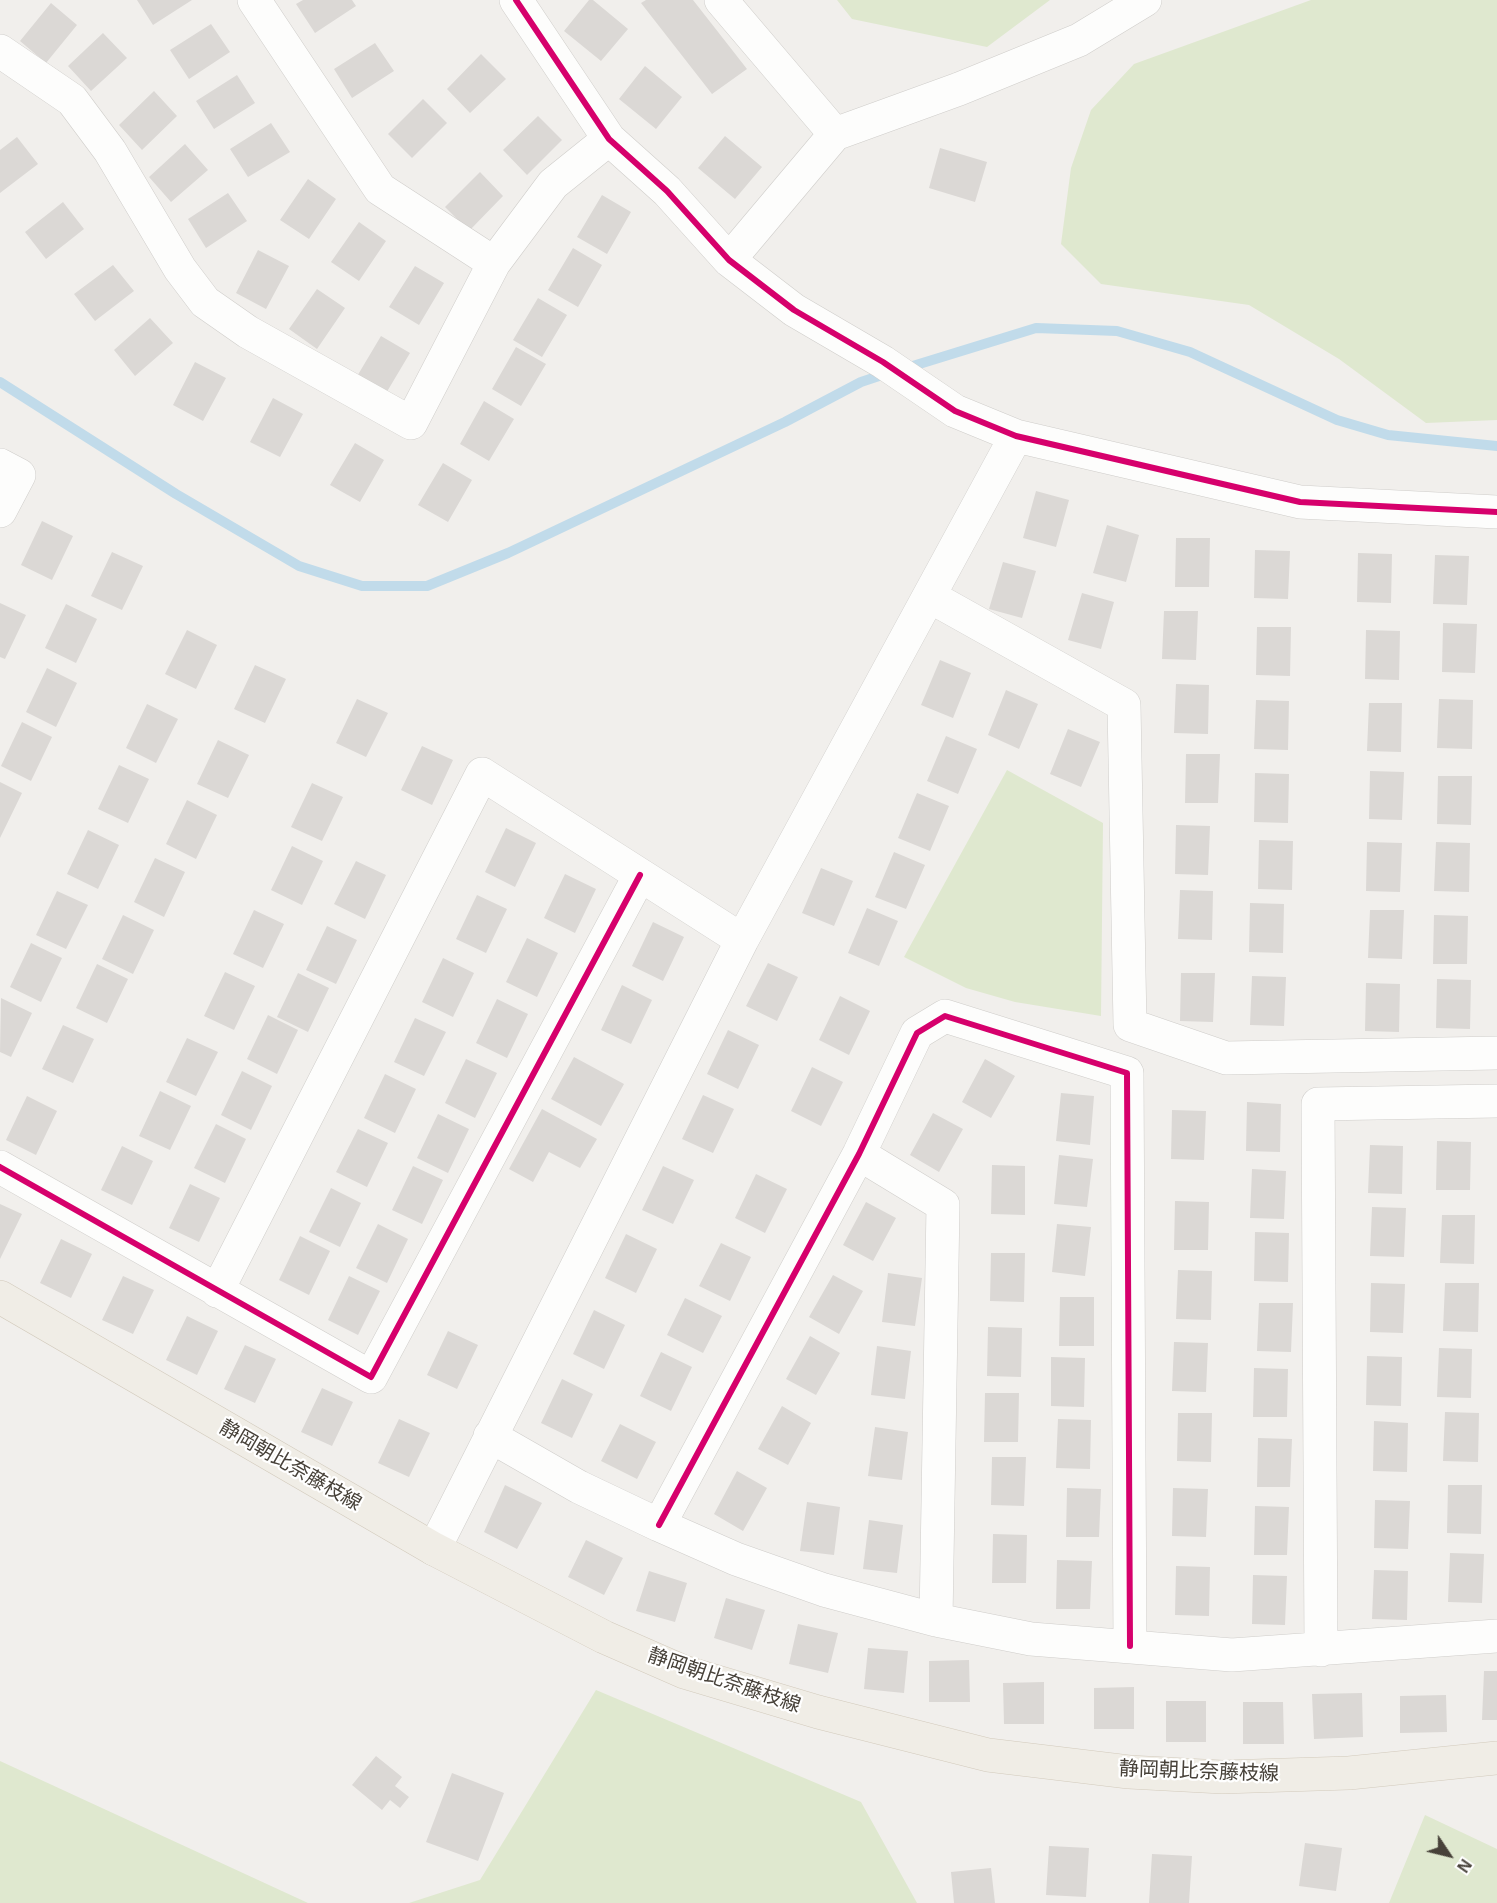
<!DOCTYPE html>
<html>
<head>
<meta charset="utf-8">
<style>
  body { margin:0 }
  #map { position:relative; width:1497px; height:1903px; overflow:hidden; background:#f1efec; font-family:Helvetica,sans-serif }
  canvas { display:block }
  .north { position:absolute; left:1419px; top:1825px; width:60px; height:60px; -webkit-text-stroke:4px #fff; paint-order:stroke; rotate:125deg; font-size:16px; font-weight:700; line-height:24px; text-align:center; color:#474139 }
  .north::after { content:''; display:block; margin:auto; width:21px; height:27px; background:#474139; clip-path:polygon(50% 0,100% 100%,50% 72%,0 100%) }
</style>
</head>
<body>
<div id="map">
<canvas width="1497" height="1903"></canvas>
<div class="north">N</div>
</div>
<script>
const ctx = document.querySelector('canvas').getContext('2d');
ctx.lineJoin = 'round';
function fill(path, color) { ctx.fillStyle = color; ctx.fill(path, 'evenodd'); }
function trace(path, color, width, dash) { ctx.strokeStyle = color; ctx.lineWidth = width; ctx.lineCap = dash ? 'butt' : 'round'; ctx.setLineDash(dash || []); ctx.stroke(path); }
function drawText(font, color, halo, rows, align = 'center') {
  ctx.font = font + ' Helvetica,"Noto Sans JP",sans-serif'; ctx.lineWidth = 4.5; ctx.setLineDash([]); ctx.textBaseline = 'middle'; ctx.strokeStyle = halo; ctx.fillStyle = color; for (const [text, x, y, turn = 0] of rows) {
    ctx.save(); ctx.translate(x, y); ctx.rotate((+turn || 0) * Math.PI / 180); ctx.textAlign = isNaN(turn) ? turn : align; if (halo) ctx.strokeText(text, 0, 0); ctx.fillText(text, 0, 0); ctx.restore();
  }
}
fill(new Path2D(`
  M 837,0 L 1050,0 L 987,47 L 852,19 Z
  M 1311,0 L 1497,0 L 1497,420 L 1426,423 L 1339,359 L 1249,305 L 1101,284 L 1061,244 L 1071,168 L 1091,110 L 1134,64 Z
  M 1007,770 L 1103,823 L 1101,1016 L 1015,1002 L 966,988 L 904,957 Z
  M 596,1690 L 861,1802 L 917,1903 L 409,1903 L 480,1880 Z
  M 0,1761 L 308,1903 L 0,1903 Z
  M 1425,1815 L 1497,1849 L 1497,1903 L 1389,1903 Z`), '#dfe8cf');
trace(new Path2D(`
  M 903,369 L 1036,328 L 1117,331 L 1190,352 L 1337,420 L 1388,435 L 1497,446
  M 0,382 L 176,494 L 299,566 L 362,586 L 427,586 L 508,553 L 785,422 L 861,382 L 888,373`), '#c1dbea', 10);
fill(new Path2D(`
  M 137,0 L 192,0 L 153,25 Z
  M 303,0 L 352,0 L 356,6 L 315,33 L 296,4 Z
  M 589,0 L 593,0 L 628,29 L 601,61 L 564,31 Z
  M 646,0 L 693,0 L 747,69 L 712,94 L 641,3 Z
  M 51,3 L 77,25 L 46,63 L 20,41 Z
  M 211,24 L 230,52 L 189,79 L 170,50 Z
  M 103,33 L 127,58 L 91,91 L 68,66 Z
  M 375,43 L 394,71 L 352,98 L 334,69 Z
  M 481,54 L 506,79 L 470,113 L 447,89 Z
  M 645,66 L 682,97 L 656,129 L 619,99 Z
  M 237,75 L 255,103 L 214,129 L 196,101 Z
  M 154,91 L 177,116 L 142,150 L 119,125 Z
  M 423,99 L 447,123 L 412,158 L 388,134 Z
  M 538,116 L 562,140 L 527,175 L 503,150 Z
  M 271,123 L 290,152 L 248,177 L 230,149 Z
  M 725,136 L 762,167 L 735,199 L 698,168 Z
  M 17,137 L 38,164 L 0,193 L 0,150 Z
  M 185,144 L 208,170 L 171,202 L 149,177 Z
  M 940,148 L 987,162 L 975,202 L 929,188 Z
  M 480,172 L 503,196 L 469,231 L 445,207 Z
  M 308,179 L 336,199 L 309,239 L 280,220 Z
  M 228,193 L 247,221 L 206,248 L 188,219 Z
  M 602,195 L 631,212 L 607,254 L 577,237 Z
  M 63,202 L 84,229 L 46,259 L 25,232 Z
  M 359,222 L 386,241 L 359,281 L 331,262 Z
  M 573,248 L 602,265 L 578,307 L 548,290 Z
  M 258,250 L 289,266 L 266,309 L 236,293 Z
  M 113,265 L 134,291 L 95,321 L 74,294 Z
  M 415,266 L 444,283 L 419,325 L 389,307 Z
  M 317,289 L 345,308 L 317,349 L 289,329 Z
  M 538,298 L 567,315 L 542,357 L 513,340 Z
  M 150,318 L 173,343 L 135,376 L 114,350 Z
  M 381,336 L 410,353 L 385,395 L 356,378 Z
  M 516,347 L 546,364 L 521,406 L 492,389 Z
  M 195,362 L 226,378 L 203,421 L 173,405 Z
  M 273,398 L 303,414 L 280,457 L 250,442 Z
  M 484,401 L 514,419 L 489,461 L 460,444 Z
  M 355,443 L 384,460 L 360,502 L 330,485 Z
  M 443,463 L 472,480 L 448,522 L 418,505 Z
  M 1036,491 L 1069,500 L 1056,547 L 1023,538 Z
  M 42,521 L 73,536 L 52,580 L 21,565 Z
  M 1107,525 L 1139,535 L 1126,582 L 1093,573 Z
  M 1176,538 L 1210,538 L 1209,587 L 1175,587 Z
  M 1255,550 L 1290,551 L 1288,599 L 1254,598 Z
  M 112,552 L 143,566 L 122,610 L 91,596 Z
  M 1358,553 L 1392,554 L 1391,603 L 1357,602 Z
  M 1435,555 L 1469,556 L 1467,605 L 1433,604 Z
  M 1003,562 L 1036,571 L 1022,618 L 989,609 Z
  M 1082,593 L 1114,602 L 1101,649 L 1068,640 Z
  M 0,603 L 26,615 L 5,659 L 0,657 Z
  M 66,604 L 97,619 L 76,663 L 45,648 Z
  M 1164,611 L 1198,611 L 1196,660 L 1162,659 Z
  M 1443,623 L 1477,624 L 1475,673 L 1442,672 Z
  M 1257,627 L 1291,627 L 1290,676 L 1256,675 Z
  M 187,630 L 217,645 L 196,689 L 165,674 Z
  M 1366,630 L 1400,631 L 1399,680 L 1365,679 Z
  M 940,660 L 971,673 L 953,718 L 921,705 Z
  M 255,665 L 286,679 L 265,723 L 234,709 Z
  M 47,668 L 77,683 L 56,727 L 26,712 Z
  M 1176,684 L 1209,685 L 1208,734 L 1174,733 Z
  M 1006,690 L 1038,704 L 1019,749 L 988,735 Z
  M 357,699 L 388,713 L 366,757 L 336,743 Z
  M 1439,699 L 1473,700 L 1472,749 L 1437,748 Z
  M 1256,700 L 1289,701 L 1288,750 L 1254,749 Z
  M 1369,703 L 1402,703 L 1401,752 L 1367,751 Z
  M 147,704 L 178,719 L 156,763 L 126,748 Z
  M 22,722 L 52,737 L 31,781 L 1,766 Z
  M 1068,729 L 1100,742 L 1081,787 L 1050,774 Z
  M 946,736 L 977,749 L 958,794 L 927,781 Z
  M 218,740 L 249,755 L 228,798 L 197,784 Z
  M 422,746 L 453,760 L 432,805 L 401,790 Z
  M 1186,754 L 1220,754 L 1218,803 L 1185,803 Z
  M 119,765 L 149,779 L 128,823 L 98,809 Z
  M 1370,771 L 1404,772 L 1402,820 L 1369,819 Z
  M 1255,773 L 1289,774 L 1288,823 L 1254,822 Z
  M 1438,776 L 1472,776 L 1471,825 L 1437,824 Z
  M 0,782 L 22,793 L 0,838 Z
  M 312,783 L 343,797 L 322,841 L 291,827 Z
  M 917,793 L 949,806 L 930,851 L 898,838 Z
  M 187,800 L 217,815 L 196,859 L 166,844 Z
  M 1176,825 L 1210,826 L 1208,875 L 1175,874 Z
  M 506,828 L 536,843 L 515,887 L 485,872 Z
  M 88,830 L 119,845 L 98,889 L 67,874 Z
  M 1259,840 L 1293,841 L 1292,890 L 1258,889 Z
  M 1367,842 L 1402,843 L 1400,892 L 1366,891 Z
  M 1436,842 L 1470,843 L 1469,892 L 1434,891 Z
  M 292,846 L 323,861 L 302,905 L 271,890 Z
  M 894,852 L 925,865 L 906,909 L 875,897 Z
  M 155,858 L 185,872 L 164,917 L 134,902 Z
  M 356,861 L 386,875 L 365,919 L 334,904 Z
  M 821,868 L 853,881 L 834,926 L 802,913 Z
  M 565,874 L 596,889 L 575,933 L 544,918 Z
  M 1180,890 L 1213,891 L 1212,940 L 1178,939 Z
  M 57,891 L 88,905 L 66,949 L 36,935 Z
  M 477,895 L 507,909 L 486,953 L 456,939 Z
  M 1250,903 L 1284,904 L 1283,953 L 1249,952 Z
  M 867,908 L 898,921 L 879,966 L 848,953 Z
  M 254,910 L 284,924 L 263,968 L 233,954 Z
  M 1370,910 L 1404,910 L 1402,959 L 1368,958 Z
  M 123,915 L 154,930 L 133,974 L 102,959 Z
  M 1434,915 L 1468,916 L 1467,964 L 1433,964 Z
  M 653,922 L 684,937 L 663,981 L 632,966 Z
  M 327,926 L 357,940 L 336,984 L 306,970 Z
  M 527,938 L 558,953 L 537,997 L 506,982 Z
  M 31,943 L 62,958 L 41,1002 L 10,987 Z
  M 443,958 L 474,973 L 453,1017 L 422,1002 Z
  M 768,963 L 798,977 L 777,1021 L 746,1006 Z
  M 97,964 L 128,979 L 107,1023 L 76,1008 Z
  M 225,972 L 255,986 L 234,1030 L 204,1016 Z
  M 298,973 L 329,988 L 308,1032 L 277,1017 Z
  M 1181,973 L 1215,973 L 1213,1022 L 1180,1021 Z
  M 1252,976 L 1286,977 L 1284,1026 L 1250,1025 Z
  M 1437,979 L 1471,980 L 1470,1029 L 1436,1028 Z
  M 1366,983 L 1400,984 L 1399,1032 L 1365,1031 Z
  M 622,985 L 652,1000 L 631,1044 L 601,1030 Z
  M 840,996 L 870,1011 L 849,1055 L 819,1040 Z
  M 1,998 L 32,1013 L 11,1057 L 0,1052 Z
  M 497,999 L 528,1014 L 507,1058 L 476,1043 Z
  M 268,1015 L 298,1030 L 277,1074 L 247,1059 Z
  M 415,1018 L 446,1032 L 424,1076 L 394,1062 Z
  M 63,1025 L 94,1039 L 73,1083 L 42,1069 Z
  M 728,1030 L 759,1045 L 738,1089 L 707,1074 Z
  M 187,1038 L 218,1052 L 196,1096 L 166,1082 Z
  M 574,1057 L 624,1084 L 601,1126 L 551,1099 Z
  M 466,1059 L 497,1073 L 475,1118 L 445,1103 Z
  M 985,1059 L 1015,1076 L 991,1118 L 962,1102 Z
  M 812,1067 L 843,1082 L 821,1126 L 791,1111 Z
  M 242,1071 L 272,1086 L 251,1130 L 221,1115 Z
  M 385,1074 L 416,1089 L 395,1133 L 364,1118 Z
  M 160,1091 L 191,1106 L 170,1150 L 139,1136 Z
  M 1061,1093 L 1094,1096 L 1090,1145 L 1056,1141 Z
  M 703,1095 L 734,1109 L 713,1153 L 682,1139 Z
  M 27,1096 L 57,1111 L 36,1155 L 6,1140 Z
  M 1247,1102 L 1281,1104 L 1280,1152 L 1246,1151 Z
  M 542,1109 L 597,1139 L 580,1168 L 549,1152 L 533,1182 L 509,1169 Z
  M 1172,1110 L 1206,1111 L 1204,1160 L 1171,1159 Z
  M 933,1113 L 963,1129 L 939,1172 L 910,1155 Z
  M 438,1114 L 469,1129 L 448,1173 L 417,1158 Z
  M 216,1124 L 246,1139 L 225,1183 L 194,1168 Z
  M 358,1129 L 388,1143 L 367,1187 L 336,1172 Z
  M 1437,1141 L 1471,1142 L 1470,1190 L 1436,1190 Z
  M 1370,1145 L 1403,1146 L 1402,1194 L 1368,1193 Z
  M 122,1146 L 153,1161 L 132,1205 L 101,1190 Z
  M 1059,1155 L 1093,1159 L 1087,1207 L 1054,1204 Z
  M 992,1165 L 1025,1166 L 1025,1215 L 991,1214 Z
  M 413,1166 L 443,1180 L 422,1224 L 392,1210 Z
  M 663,1166 L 694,1180 L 673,1224 L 642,1210 Z
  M 1252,1169 L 1286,1171 L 1284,1219 L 1250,1218 Z
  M 756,1174 L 787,1189 L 765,1233 L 735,1218 Z
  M 190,1184 L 220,1198 L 199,1242 L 169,1228 Z
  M 331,1188 L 361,1203 L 340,1247 L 309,1232 Z
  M 1175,1201 L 1209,1202 L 1208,1250 L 1174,1250 Z
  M 866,1202 L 896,1218 L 873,1261 L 843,1245 Z
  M 0,1204 L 22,1214 L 0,1259 Z
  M 1372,1207 L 1406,1208 L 1404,1257 L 1370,1256 Z
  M 1442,1215 L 1475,1215 L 1474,1264 L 1440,1263 Z
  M 378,1224 L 408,1239 L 387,1283 L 356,1268 Z
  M 1057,1224 L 1091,1227 L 1085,1276 L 1052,1272 Z
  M 1255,1232 L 1289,1233 L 1288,1282 L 1254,1281 Z
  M 626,1234 L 657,1249 L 636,1293 L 605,1278 Z
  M 300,1236 L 330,1251 L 309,1295 L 279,1280 Z
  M 61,1239 L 92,1254 L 71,1298 L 40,1283 Z
  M 721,1243 L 751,1257 L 730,1301 L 699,1286 Z
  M 991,1253 L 1025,1253 L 1024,1302 L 990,1301 Z
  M 1178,1270 L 1212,1271 L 1211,1320 L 1176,1319 Z
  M 888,1273 L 922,1278 L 915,1326 L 882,1322 Z
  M 833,1275 L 863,1291 L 839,1334 L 809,1317 Z
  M 123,1276 L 154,1290 L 133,1334 L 102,1320 Z
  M 349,1276 L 380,1291 L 358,1335 L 328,1320 Z
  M 1371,1283 L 1405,1284 L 1403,1333 L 1370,1332 Z
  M 1445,1283 L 1479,1283 L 1478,1332 L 1443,1331 Z
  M 1060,1297 L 1094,1297 L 1094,1346 L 1059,1346 Z
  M 685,1298 L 722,1316 L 703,1353 L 667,1335 Z
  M 1259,1303 L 1293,1303 L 1291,1352 L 1257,1351 Z
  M 594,1310 L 625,1325 L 604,1369 L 573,1354 Z
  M 187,1316 L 218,1331 L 197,1375 L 166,1360 Z
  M 988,1327 L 1022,1328 L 1021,1377 L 987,1376 Z
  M 448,1331 L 478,1345 L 457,1389 L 427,1375 Z
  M 810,1336 L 840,1353 L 816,1395 L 786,1379 Z
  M 1174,1342 L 1208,1343 L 1206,1392 L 1172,1391 Z
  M 245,1345 L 276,1359 L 255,1403 L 224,1389 Z
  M 877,1346 L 911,1351 L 905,1399 L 871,1395 Z
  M 1439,1348 L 1472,1349 L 1471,1398 L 1437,1397 Z
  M 661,1352 L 692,1367 L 671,1411 L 640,1396 Z
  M 1367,1356 L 1402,1357 L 1401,1406 L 1366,1405 Z
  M 1051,1357 L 1085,1358 L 1084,1407 L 1051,1406 Z
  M 1254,1368 L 1288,1369 L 1287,1417 L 1253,1417 Z
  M 562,1379 L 593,1394 L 572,1438 L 541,1423 Z
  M 322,1388 L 353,1402 L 332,1446 L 301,1432 Z
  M 985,1393 L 1019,1393 L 1018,1442 L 984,1442 Z
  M 782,1406 L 811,1423 L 788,1465 L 758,1449 Z
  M 1445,1412 L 1479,1413 L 1478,1462 L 1443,1461 Z
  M 1178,1413 L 1212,1413 L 1211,1462 L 1177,1461 Z
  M 399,1419 L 430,1433 L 409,1477 L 378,1463 Z
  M 1058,1419 L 1091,1420 L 1090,1469 L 1056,1468 Z
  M 1374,1421 L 1408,1423 L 1407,1472 L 1373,1471 Z
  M 620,1424 L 656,1442 L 637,1479 L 601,1461 Z
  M 875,1427 L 908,1432 L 902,1480 L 868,1476 Z
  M 1258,1438 L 1292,1439 L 1290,1487 L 1257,1487 Z
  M 992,1457 L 1026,1457 L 1024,1506 L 991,1505 Z
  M 737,1471 L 767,1488 L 743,1531 L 714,1514 Z
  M 505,1485 L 542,1503 L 517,1549 L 484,1532 Z
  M 1448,1485 L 1482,1485 L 1481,1534 L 1447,1533 Z
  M 1067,1488 L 1101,1489 L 1099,1537 L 1066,1537 Z
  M 1173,1488 L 1208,1489 L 1206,1537 L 1172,1536 Z
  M 1375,1500 L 1410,1501 L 1408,1549 L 1374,1548 Z
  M 807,1502 L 840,1507 L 834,1555 L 800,1551 Z
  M 1255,1506 L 1289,1507 L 1287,1555 L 1254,1555 Z
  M 869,1520 L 903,1525 L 897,1573 L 863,1569 Z
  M 993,1534 L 1027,1535 L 1026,1583 L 992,1583 Z
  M 586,1540 L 623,1558 L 604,1595 L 568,1577 Z
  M 1450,1553 L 1484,1554 L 1482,1603 L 1448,1602 Z
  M 1057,1560 L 1092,1561 L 1090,1609 L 1056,1609 Z
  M 1176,1566 L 1210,1567 L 1209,1616 L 1175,1615 Z
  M 1374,1570 L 1408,1571 L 1407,1620 L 1372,1619 Z
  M 649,1571 L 687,1583 L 675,1622 L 636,1611 Z
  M 1253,1575 L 1287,1576 L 1285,1625 L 1252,1624 Z
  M 726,1598 L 765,1610 L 752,1650 L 714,1638 Z
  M 798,1624 L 838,1633 L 828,1673 L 789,1664 Z
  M 868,1648 L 908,1651 L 904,1693 L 864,1689 Z
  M 969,1660 L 970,1702 L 929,1702 L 929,1661 Z
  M 1484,1671 L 1497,1671 L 1497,1720 L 1482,1720 Z
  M 1044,1682 L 1044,1724 L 1004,1724 L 1003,1683 Z
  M 1134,1687 L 1134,1729 L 1094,1729 L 1094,1688 Z
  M 1362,1693 L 1363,1737 L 1314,1739 L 1312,1694 Z
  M 1446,1695 L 1447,1732 L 1400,1733 L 1400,1696 Z
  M 1166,1701 L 1206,1701 L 1206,1742 L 1166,1742 Z
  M 1243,1702 L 1283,1702 L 1284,1744 L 1243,1744 Z
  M 376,1756 L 402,1777 L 395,1786 L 409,1797 L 400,1808 L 390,1800 L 382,1810 L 352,1785 Z
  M 452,1773 L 504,1793 L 478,1861 L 426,1842 Z
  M 1305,1843 L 1342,1848 L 1336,1891 L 1299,1886 Z
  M 1049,1846 L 1089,1848 L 1086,1897 L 1046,1895 Z
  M 1152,1854 L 1192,1856 L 1189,1903 L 1149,1903 Z
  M 991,1868 L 995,1903 L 954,1903 L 951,1872 Z`), '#dbd8d5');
const minor = new Path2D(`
  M 254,0 L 380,189 L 494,263
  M 516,0 L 609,139 L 667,191 L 729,260 L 794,310 L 883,362 L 955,411 L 1016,436 L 1300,502 L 1497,512
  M 721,0 L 835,134
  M 0,51 L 72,100 L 110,151 L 180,269 L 205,302 L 248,332 L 411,423 L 494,263 L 553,184 L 609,139
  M 729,260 L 835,134 L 959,89 L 1079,40 L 1145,0
  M 0,465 L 19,475 L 0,511
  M 929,596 L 1124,705 L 1130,1025 L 1226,1058 L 1497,1053
  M 859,1154 L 943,1205 L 936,1620
  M 0,1167 L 371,1377 L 640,875
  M 217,1291 L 482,774 L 742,940
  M 490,1436 L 579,1487 L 659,1525 L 736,1559 L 824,1590 L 936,1620 L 1031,1639 L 1232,1655 L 1497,1636
  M 659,1525 L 859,1154 L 917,1033 L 945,1016 L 1127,1073 L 1130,1646
  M 434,1549 L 742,940 L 1016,436
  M 1321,1650 L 1318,1104 L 1497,1101`);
const major = new Path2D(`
  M 0,1297 L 434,1549 L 604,1637 L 684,1672 L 818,1712 L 988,1755 L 1129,1772 L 1222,1777 L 1349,1773 L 1497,1758`);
trace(minor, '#cfcdca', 34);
trace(major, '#d2cabc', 34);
trace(minor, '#fdfdfc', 33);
trace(major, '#f0ede6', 33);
trace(new Path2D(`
  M 516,0 L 609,139 L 667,191 L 729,260 L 794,310 L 883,362 L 955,411 L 1016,436 L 1300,502 L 1497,512
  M 0,1167 L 371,1377 L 640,875
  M 659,1525 L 859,1154 L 917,1033 L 945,1016 L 1127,1073 L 1130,1646`), '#d6006c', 6);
drawText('20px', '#474139', '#fff', [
  ["静岡朝比奈藤枝線",290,1466,30],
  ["静岡朝比奈藤枝線",724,1681,19],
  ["静岡朝比奈藤枝線",1199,1772,2]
]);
</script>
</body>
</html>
